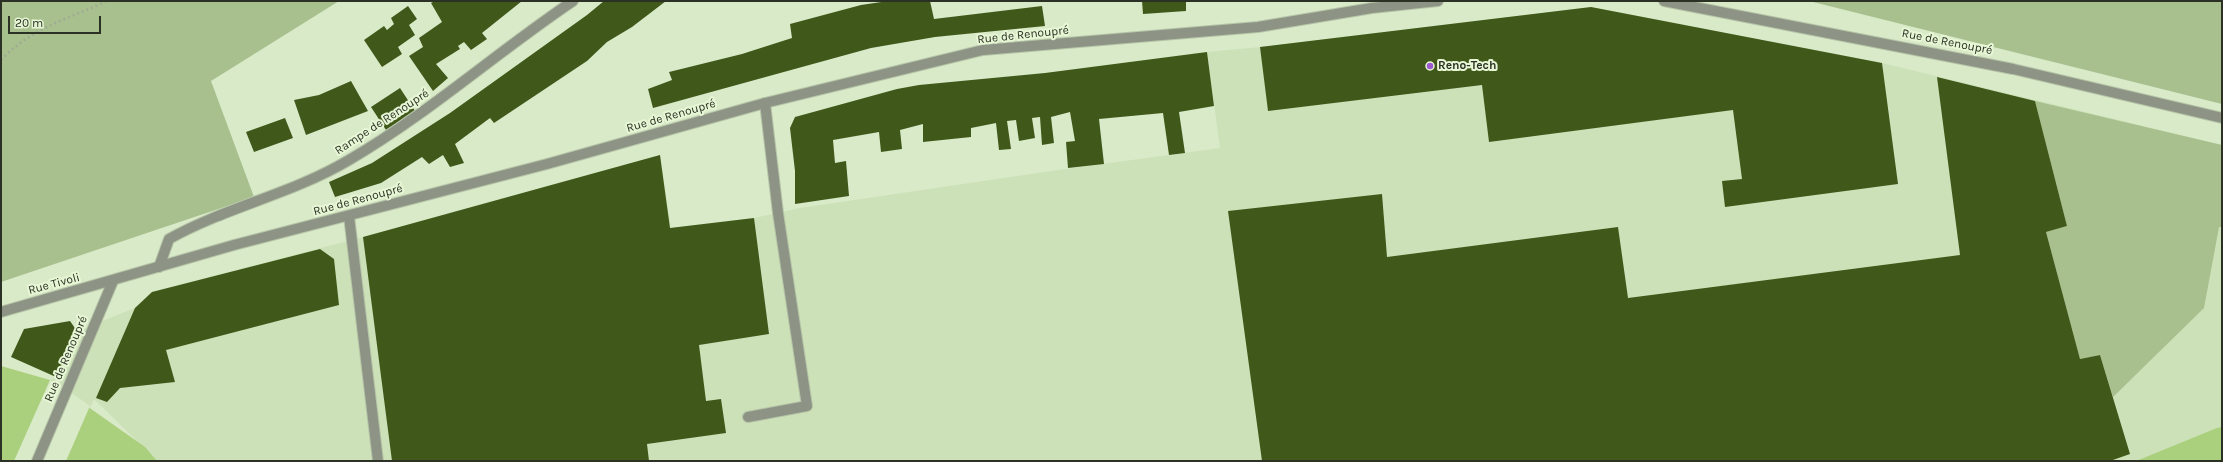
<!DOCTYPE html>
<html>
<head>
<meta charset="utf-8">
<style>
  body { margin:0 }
  #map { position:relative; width:2223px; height:462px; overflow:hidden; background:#d9eac8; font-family:Karla,sans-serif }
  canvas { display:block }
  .frame { position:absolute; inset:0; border:2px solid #2b3124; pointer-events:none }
  .scale { position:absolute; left:8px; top:16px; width:93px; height:18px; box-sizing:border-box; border:2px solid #2b3124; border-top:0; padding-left:5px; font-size:12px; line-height:14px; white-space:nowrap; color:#2b3124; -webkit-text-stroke:3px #e7f7d5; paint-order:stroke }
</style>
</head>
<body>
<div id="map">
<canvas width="2223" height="462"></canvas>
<div class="frame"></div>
<div class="scale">20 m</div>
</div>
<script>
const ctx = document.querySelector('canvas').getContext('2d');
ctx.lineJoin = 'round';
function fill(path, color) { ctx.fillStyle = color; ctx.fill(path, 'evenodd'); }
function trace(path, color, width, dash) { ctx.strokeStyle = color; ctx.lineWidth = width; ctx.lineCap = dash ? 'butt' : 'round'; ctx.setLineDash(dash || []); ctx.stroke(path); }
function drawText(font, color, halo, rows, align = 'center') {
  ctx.font = font + ' Karla,sans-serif'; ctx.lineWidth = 4; ctx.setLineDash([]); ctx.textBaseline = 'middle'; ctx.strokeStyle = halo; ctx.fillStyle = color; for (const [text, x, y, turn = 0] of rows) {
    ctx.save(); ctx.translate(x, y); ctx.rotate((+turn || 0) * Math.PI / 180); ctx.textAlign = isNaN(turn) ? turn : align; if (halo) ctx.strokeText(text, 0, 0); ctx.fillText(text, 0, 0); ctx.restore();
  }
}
fill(new Path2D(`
  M 1591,7 L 1882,63 L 2222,145 L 2222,427 L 2136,461 L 157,461 L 94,399 L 66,461 L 14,461 L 50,380 L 56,377 L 77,331 L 135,308 L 152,292 L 363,237 L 660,155 L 671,228 L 754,218 L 800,208 L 1058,170 L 1220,148 L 1207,52 L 1260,47 Z`), '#cde1b8');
fill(new Path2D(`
  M 1,1 L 339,1 L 211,81 L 254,197 L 1,282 Z
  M 1809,1 L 2222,1 L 2222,104 Z
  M 2035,101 L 2222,145 L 2222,227 L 2219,227 L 2204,308 L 2113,397 L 2100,355 L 2080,359 L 2046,232 L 2067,226 Z`), '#a8bf8e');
fill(new Path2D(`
  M 1,366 L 50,380 L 145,447 L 157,461 L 1,461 Z
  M 2222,427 L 2222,461 L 2136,461 L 2217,428 Z`), '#aacf7d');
fill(new Path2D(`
  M 50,380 L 59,384 L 90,406 L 66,461 L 14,461 Z`), '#d9eac8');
fill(new Path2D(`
  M 435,1 L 522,1 L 482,33 L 487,39 L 471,50 L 464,42 L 458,46 L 460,49 L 436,64 L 448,78 L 433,91 L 409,56 L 423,47 L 419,38 L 442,22 L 431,3 Z
  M 604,1 L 666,1 L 632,27 L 607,42 L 587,61 L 494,123 L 490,118 L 455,144 L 464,163 L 450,167 L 443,155 L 429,164 L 422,157 L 381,183 L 335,197 L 329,182 L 372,163 L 450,113 L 587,15 Z
  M 888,1 L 930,1 L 934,19 L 1042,6 L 1045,26 L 935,37 L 871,48 L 653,108 L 648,89 L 672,80 L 669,72 L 742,54 L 792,38 L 790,24 L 861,5 Z
  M 1142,1 L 1186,1 L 1186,11 L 1143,14 Z
  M 408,6 L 417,19 L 409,25 L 415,35 L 398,47 L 402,54 L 382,67 L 364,40 L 384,26 L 387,30 L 394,24 L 391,18 Z
  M 1591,7 L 1882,63 L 1898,184 L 1725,207 L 1722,181 L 1742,179 L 1733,110 L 1489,142 L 1482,85 L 1268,111 L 1260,47 Z
  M 1207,52 L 1214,106 L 1179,112 L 1185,153 L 1169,155 L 1163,113 L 1099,119 L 1104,164 L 1068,168 L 1066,142 L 1075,141 L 1070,112 L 1051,117 L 1054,143 L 1042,145 L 1040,117 L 1032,118 L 1035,138 L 1019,141 L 1016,120 L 1007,121 L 1011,149 L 999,150 L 996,123 L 971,128 L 971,137 L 923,142 L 923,124 L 900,130 L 902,149 L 881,152 L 879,132 L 833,140 L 835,163 L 846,161 L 849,196 L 795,204 L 795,171 L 790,128 L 795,117 L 897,89 L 919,85 L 1045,73 Z
  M 1937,77 L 2035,101 L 2067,226 L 2046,232 L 2080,359 L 2100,355 L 2130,454 L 2110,461 L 1262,461 L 1228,211 L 1382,194 L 1387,257 L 1618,227 L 1628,298 L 1960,255 Z
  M 351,81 L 368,111 L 306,135 L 294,100 L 319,95 Z
  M 400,88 L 415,111 L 386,130 L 371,107 Z
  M 285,118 L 293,138 L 254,152 L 246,132 Z
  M 660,155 L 670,228 L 754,218 L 769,334 L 699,345 L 706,401 L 721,399 L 726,433 L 647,444 L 649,461 L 392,461 L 363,237 Z
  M 320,249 L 334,259 L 339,305 L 166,350 L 175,382 L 120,388 L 107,402 L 96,398 L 135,308 L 152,292 Z
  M 70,321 L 77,331 L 56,377 L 11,357 L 24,329 Z`), '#40591b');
const service = new Path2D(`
  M 349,216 L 378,461
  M 159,267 L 169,239 C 226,207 292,194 349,160 C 428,114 497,52 573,1
  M 748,417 L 807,406 L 778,213 L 765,103`);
const minor = new Path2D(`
  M 1664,1 L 2013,69 L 2222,118
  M 1,312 L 234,245 L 547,164 L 765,103 L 983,50 L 1258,27 L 1372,8 L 1438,1
  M 37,461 L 113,281`);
trace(service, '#b6c5a7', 12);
trace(minor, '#b6c5a7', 12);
trace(new Path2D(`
  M 1,60 C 31,28 68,19 107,1`), '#9fac91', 2.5, [2, 3]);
trace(service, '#8d9486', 10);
trace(minor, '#8d9486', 10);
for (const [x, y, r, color] of [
  [1430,66,4,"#9d5acf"]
]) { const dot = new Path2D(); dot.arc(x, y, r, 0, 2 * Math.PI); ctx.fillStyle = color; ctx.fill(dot); trace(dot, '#e7f7d5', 1.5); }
drawText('12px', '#2b3124', '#e7f7d5', [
  ["Rue de Renoupré",1023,35,-6],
  ["Rue de Renoupré",1947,42,11],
  ["Rue de Renoupré",671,116,-16],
  ["Rampe de Renoupré",382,122,-33],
  ["Rue de Renoupré",358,200,-15],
  ["Rue Tivoli",54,284,-15],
  ["Rue de Renoupré",66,359,-67]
]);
drawText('bold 12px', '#2b3124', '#e7f7d5', [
  ["Reno-Tech",1438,66]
], 'left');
</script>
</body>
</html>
